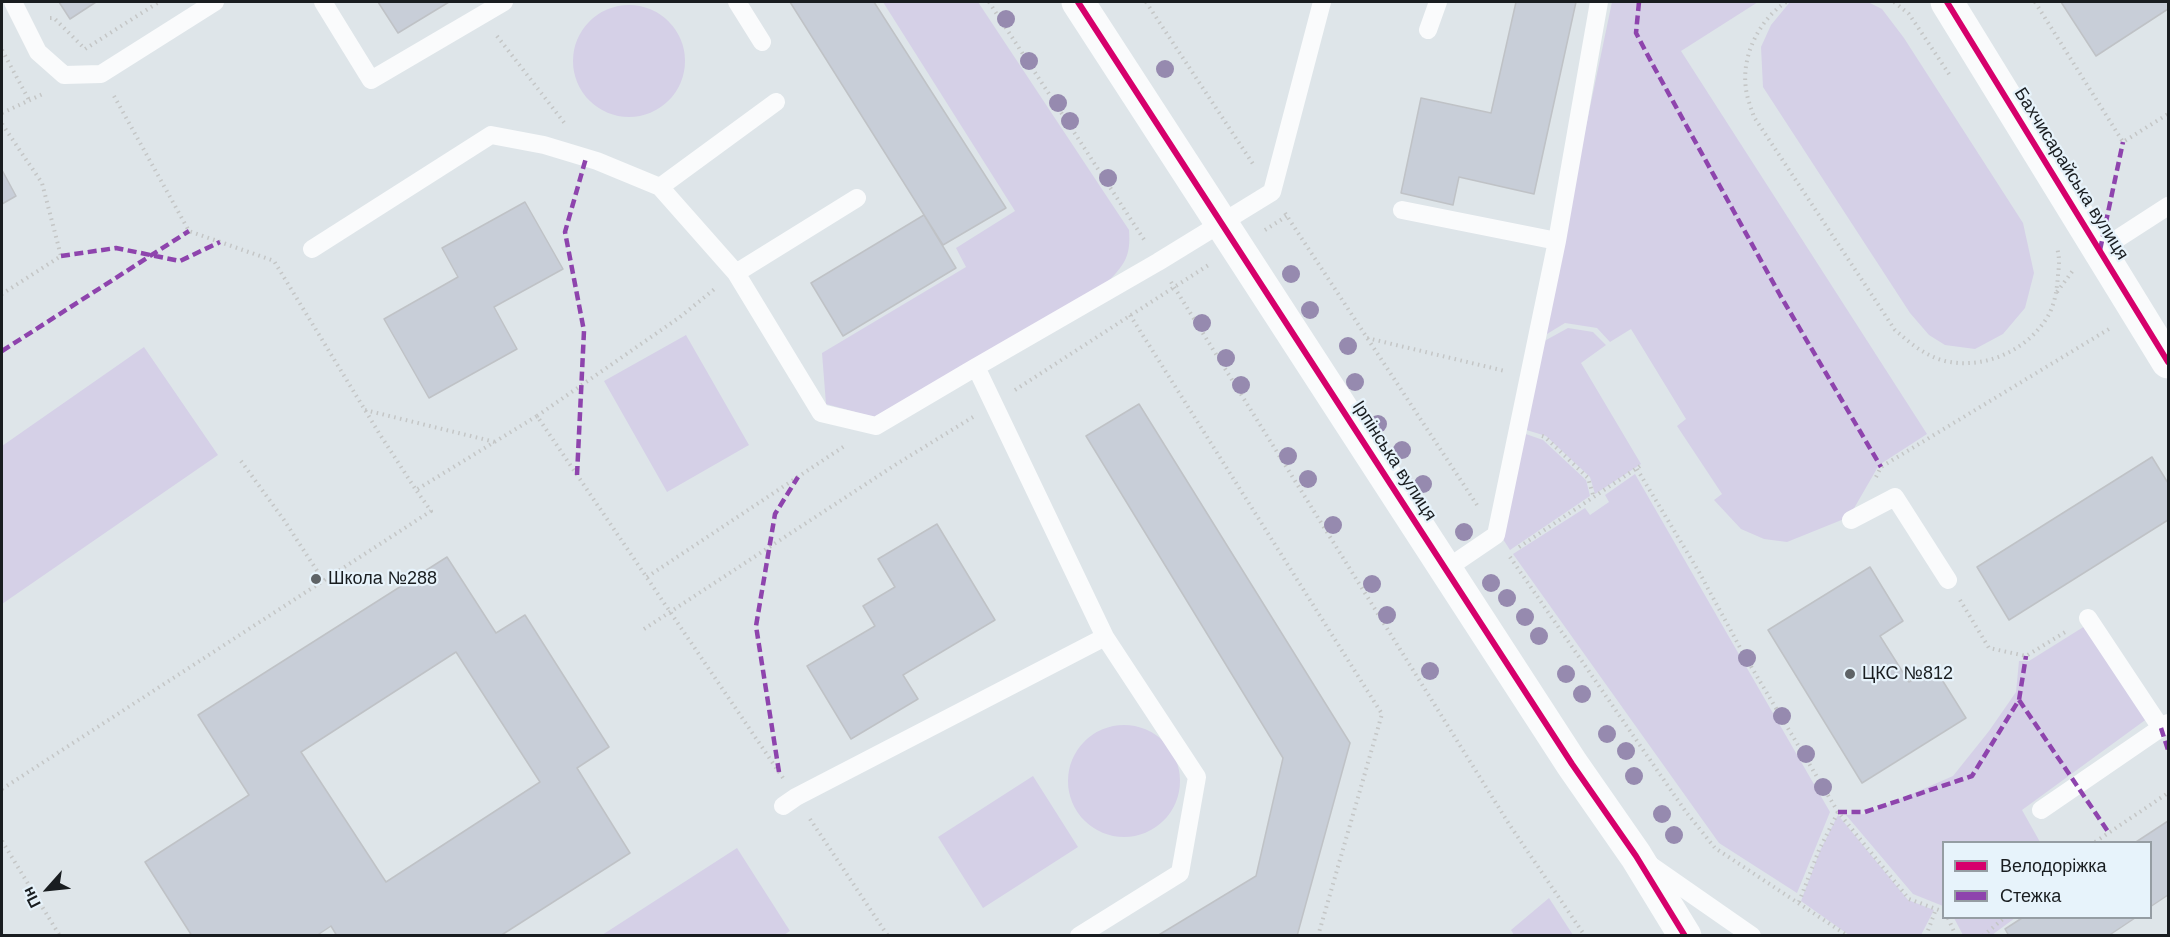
<!DOCTYPE html>
<html>
<head>
<meta charset="utf-8">
<style>
  body { margin:0 }
  #map { position:relative; width:2170px; height:937px; overflow:hidden; background:#dee5e9; font-family:Helvetica,sans-serif }
  canvas { display:block }
  .frame { position:absolute; inset:0; border:3px solid #191d20; pointer-events:none }
  .legend { position:absolute; left:1942px; top:841px; width:210px; height:78px; box-sizing:border-box; background:#e7f3fb; border:2px solid #959da3; margin:0; padding:8px 10px; list-style:none; font-size:18px; color:#191d20 }
  .legend li { display:flex; align-items:center; gap:12px; height:30px }
  .legend b { width:30px; border:2px solid #959da3 }
  .north { position:absolute; left:18px; top:859px; width:60px; height:60px; -webkit-text-stroke:4px #e7f3fb; paint-order:stroke; rotate:243deg; font-size:16px; font-weight:700; line-height:24px; text-align:center; color:#191d20 }
  .north::after { content:''; display:block; margin:auto; width:21px; height:27px; background:#191d20; clip-path:polygon(50% 0,100% 100%,50% 72%,0 100%) }
</style>
</head>
<body>
<div id="map">
<canvas width="2170" height="937"></canvas>
<div class="frame"></div>
<ul class="legend">
<li><b style="height:8px;background:#d6006c"></b>Велодоріжка</li>
<li><b style="height:8px;background:#8e44ad"></b>Стежка</li>
</ul>
<div class="north">Пн</div>
</div>
<script>
const ctx = document.querySelector('canvas').getContext('2d');
ctx.lineJoin = 'round';
function fill(path, color) { ctx.fillStyle = color; ctx.fill(path, 'evenodd'); }
function trace(path, color, width, dash) { ctx.strokeStyle = color; ctx.lineWidth = width; ctx.lineCap = dash ? 'butt' : 'round'; ctx.setLineDash(dash || []); ctx.stroke(path); }
function drawText(font, color, halo, rows, align = 'center') {
  ctx.font = font + ' Helvetica,sans-serif'; ctx.lineWidth = 4.5; ctx.setLineDash([]); ctx.textBaseline = 'middle'; ctx.strokeStyle = halo; ctx.fillStyle = color; for (const [text, x, y, turn = 0] of rows) {
    ctx.save(); ctx.translate(x, y); ctx.rotate((+turn || 0) * Math.PI / 180); ctx.textAlign = isNaN(turn) ? turn : align; if (halo) ctx.strokeText(text, 0, 0); ctx.fillText(text, 0, 0); ctx.restore();
  }
}
fill(new Path2D(`
  M 883,2 L 978,2 L 1129,230 C 1131,256 1125,264 1107,283 L 874,417 L 826,404 L 822,353 L 966,267 L 956,248 L 1015,211 Z
  M 1612,2 L 1758,2 L 1681,51 L 1927,434 L 1879,465 L 1849,517 L 1787,542 L 1764,539 L 1741,529 L 1714,500 L 1722,494 L 1677,426 L 1686,419 L 1631,329 L 1610,342 L 1597,328 L 1565,323 L 1542,337 Z
  M 1790,2 L 1868,2 L 1882,9 L 1904,38 L 2023,223 L 2034,273 L 2025,308 L 2003,334 L 1975,349 L 1945,345 L 1929,335 L 1910,313 L 1763,87 L 1761,47 L 1771,25 Z
  M573 61a56 56 0 1 1 112 0a56 56 0 1 1-112 0Z
  M 1568,328 L 1593,332 L 1606,345 L 1581,363 L 1641,464 L 1595,494 L 1590,477 L 1546,436 L 1520,428 L 1537,345 Z
  M 686,335 L 749,445 L 667,492 L 604,381 Z
  M 144,347 L 218,455 L 2,604 L 2,446 Z
  M 1520,432 L 1543,440 L 1586,480 L 1590,496 L 1510,550 L 1499,533 Z
  M 1635,474 L 1830,812 L 1797,893 L 1719,843 L 1513,554 L 1585,508 L 1590,515 L 1609,502 L 1605,495 Z
  M 2085,626 L 2148,718 L 2022,810 L 2040,842 L 1944,842 L 1943,906 L 1913,894 L 1846,815 L 1866,814 L 1953,776 L 1989,731 L 2016,692 L 2019,661 L 2029,661 Z
  M1068 781a56 56 0 1 1 112 0a56 56 0 1 1-112 0Z
  M 1033,776 L 1078,847 L 983,908 L 938,837 Z
  M 1838,815 L 1908,900 L 1934,910 L 1921,935 L 1849,935 L 1801,901 L 1820,851 Z
  M 737,848 L 790,931 L 784,935 L 602,935 Z
  M 1549,898 L 1573,935 L 1514,935 L 1511,930 Z
  M 1954,918 L 2015,918 L 1992,935 L 1963,935 Z`), '#d5d0e7');
const building = new Path2D(`
  M 59,2 L 96,2 L 70,19 Z
  M 378,2 L 449,2 L 398,33 Z
  M 790,2 L 874,2 L 1006,208 L 943,245 Z
  M 1516,2 L 1576,2 L 1534,194 L 1459,177 L 1453,205 L 1401,193 L 1421,98 L 1491,113 Z
  M 2061,2 L 2168,2 L 2168,9 L 2096,56 Z
  M 2,170 L 16,196 L 2,204 Z
  M 525,202 L 563,269 L 494,307 L 517,349 L 429,398 L 384,319 L 458,277 L 442,248 Z
  M 924,215 L 956,268 L 843,336 L 811,283 Z
  M 1139,404 L 1350,743 L 1297,936 L 1157,936 L 1256,876 L 1283,758 L 1086,436 Z
  M 2152,457 L 2168,483 L 2168,520 L 2009,620 L 1977,567 Z
  M 937,524 L 995,620 L 903,675 L 918,699 L 851,739 L 807,666 L 875,626 L 863,606 L 895,587 L 878,559 Z
  M 447,557 L 496,633 L 525,615 L 609,747 L 577,768 L 630,853 L 500,936 L 337,936 L 331,926 L 316,936 L 192,936 L 145,862 L 249,795 L 198,715 ZM 456,652 L 540,782 L 386,882 L 301,752 Z
  M 1870,567 L 1903,621 L 1880,636 L 1909,682 L 1934,667 L 1966,718 L 1862,783 L 1768,630 Z
  M 2168,821 L 2168,895 L 2150,907 L 2150,842 L 2136,842 Z
  M 2022,918 L 2135,918 L 2108,936 L 2009,936 L 2005,929 Z`);
fill(building, '#c8ced8');
trace(building, '#bfc2c6', 1.5);
trace(new Path2D(`
  M 989,2 L 1145,241
  M 1146,2 L 1253,164
  M 1786,2 C 1759,20 1741,56 1746,89 C 1747,98 1751,108 1754,117 L 1895,330 C 1910,343 1925,356 1945,361 C 1985,370 2028,350 2048,316 C 2055,304 2057,289 2058,275 C 2059,266 2060,258 2057,248
  M 1894,2 L 1909,14 L 1951,77
  M 2035,2 L 2123,142 L 2168,114
  M 50,18 L 54,18 L 85,49 L 159,2
  M 497,36 L 566,125
  M 2,50 L 29,100
  M 114,96 L 189,231 L 274,261 L 379,433 L 416,490 L 537,416 L 783,778
  M 2,113 L 45,93
  M 2,124 L 42,183 L 61,256 L 2,294
  M 1285,213 L 1477,505
  M 1265,230 L 1287,216
  M 1171,282 L 1509,824 L 1585,936
  M 2057,292 L 2074,269
  M 1130,315 L 1382,714 L 1318,936
  M 1367,338 L 1505,371
  M 1015,390 L 1210,264
  M 365,410 L 495,442
  M 537,416 L 680,317 L 717,287
  M 1542,436 L 1545,437 L 1588,478 L 1594,498
  M 241,461 L 284,520 L 323,580
  M 1637,469 L 1699,572 L 1743,653 L 1838,812 L 1909,899 L 1944,912
  M 1876,477 L 1881,467 L 2109,329
  M 1519,547 L 1643,464
  M 1510,557 L 1686,812 L 1715,848 L 1848,936
  M 647,577 L 846,445
  M 1960,600 L 1989,648 L 2026,656 L 2067,631
  M 644,629 L 895,465 L 973,417
  M 2,789 L 431,511 L 416,490
  M 810,819 L 888,936
  M 2,841 L 60,936
  M 2095,842 L 2168,793
  M 1799,902 L 1819,850 L 1838,812
  M 1948,918 L 1956,936
  M 1505,936 L 1509,936
  M 1926,936 L 1936,909
  M 1983,936 L 2004,918`), '#c4c6c6', 4, [1.5, 4.5]);
trace(new Path2D(`
  M 13,2 L 38,52 L 64,75 L 101,74 L 215,2
  M 323,2 L 371,80 L 504,2
  M 737,2 L 762,42
  M 1428,30 L 1438,2
  M 660,187 L 776,102
  M 1402,210 L 1557,241
  M 312,249 L 491,135 L 544,145 L 597,161 L 660,187 L 736,273 L 821,413 L 876,426 L 976,367
  M 2100,250 L 2168,206
  M 736,273 L 857,198
  M 1851,520 L 1895,497 L 1948,580
  M 1446,569 L 1496,535 L 1557,241 L 1599,2
  M 2088,618 L 2161,728
  M 783,806 L 796,797 L 1105,637
  M 2041,810 L 2168,723
  M 1650,865 L 1752,936
  M 1079,936 L 1180,873 L 1197,777 L 1105,637 L 976,367 L 1158,262 L 1272,192 L 1322,2`), '#fafbfc', 18);
trace(new Path2D(`
  M 1947,2 L 2168,362`), '#fafbfc', 33);
trace(new Path2D(`
  M 1078,2 L 1572,764 L 1636,856 L 1685,936`), '#fafbfc', 33);
trace(new Path2D(`
  M 1639,2 L 1636,33 L 1654,67 L 1780,295 L 1881,467
  M 2100,250 L 2123,142
  M 61,256 L 116,248 L 180,261 L 220,242
  M 2,351 L 189,231
  M 577,475 L 584,331 L 565,232 L 586,158
  M 2019,700 L 2109,833
  M 2161,728 L 2168,750
  M 779,772 L 756,626 L 775,514 L 798,477
  M 1838,812 L 1865,812 L 1972,776 L 2019,700 L 2026,656`), '#8e44ad', 4.5, [9, 4.5]);
trace(new Path2D(`
  M 1078,2 L 1572,764 L 1636,856 L 1685,936
  M 1947,2 L 2168,362`), '#d6006c', 6);
ctx.fillStyle = '#968aaf';
for (const [x, y] of [
  [1006,19],
  [1029,61],
  [1165,69],
  [1058,103],
  [1070,121],
  [1108,178],
  [1291,274],
  [1310,310],
  [1202,323],
  [1348,346],
  [1226,358],
  [1355,382],
  [1241,385],
  [1378,424],
  [1402,450],
  [1288,456],
  [1308,479],
  [1423,484],
  [1333,525],
  [1464,532],
  [1491,583],
  [1372,584],
  [1507,598],
  [1387,615],
  [1525,617],
  [1539,636],
  [1747,658],
  [1430,671],
  [1566,674],
  [1582,694],
  [1782,716],
  [1607,734],
  [1626,751],
  [1806,754],
  [1634,776],
  [1823,787],
  [1662,814],
  [1674,835]
]) { ctx.beginPath(); ctx.arc(x, y, 9, 0, 2 * Math.PI); ctx.fill(); }
for (const [x, y, r, color] of [
  [316,579,6,"#5e6366"],
  [1850,674,6,"#5e6366"]
]) { const dot = new Path2D(); dot.arc(x, y, r, 0, 2 * Math.PI); ctx.fillStyle = color; ctx.fill(dot); trace(dot, '#e7f3fb', 2); }
drawText('18px', '#191d20', '#e7f3fb', [
  ["Бахчисарайська вулиця",2071,174,58],
  ["Ірпінська вулиця",1394,461,57]
]);
drawText('18px', '#191d20', '#e7f3fb', [
  ["Школа №288",328,579],
  ["ЦКС №812",1862,674]
], 'left');
</script>
</body>
</html>
